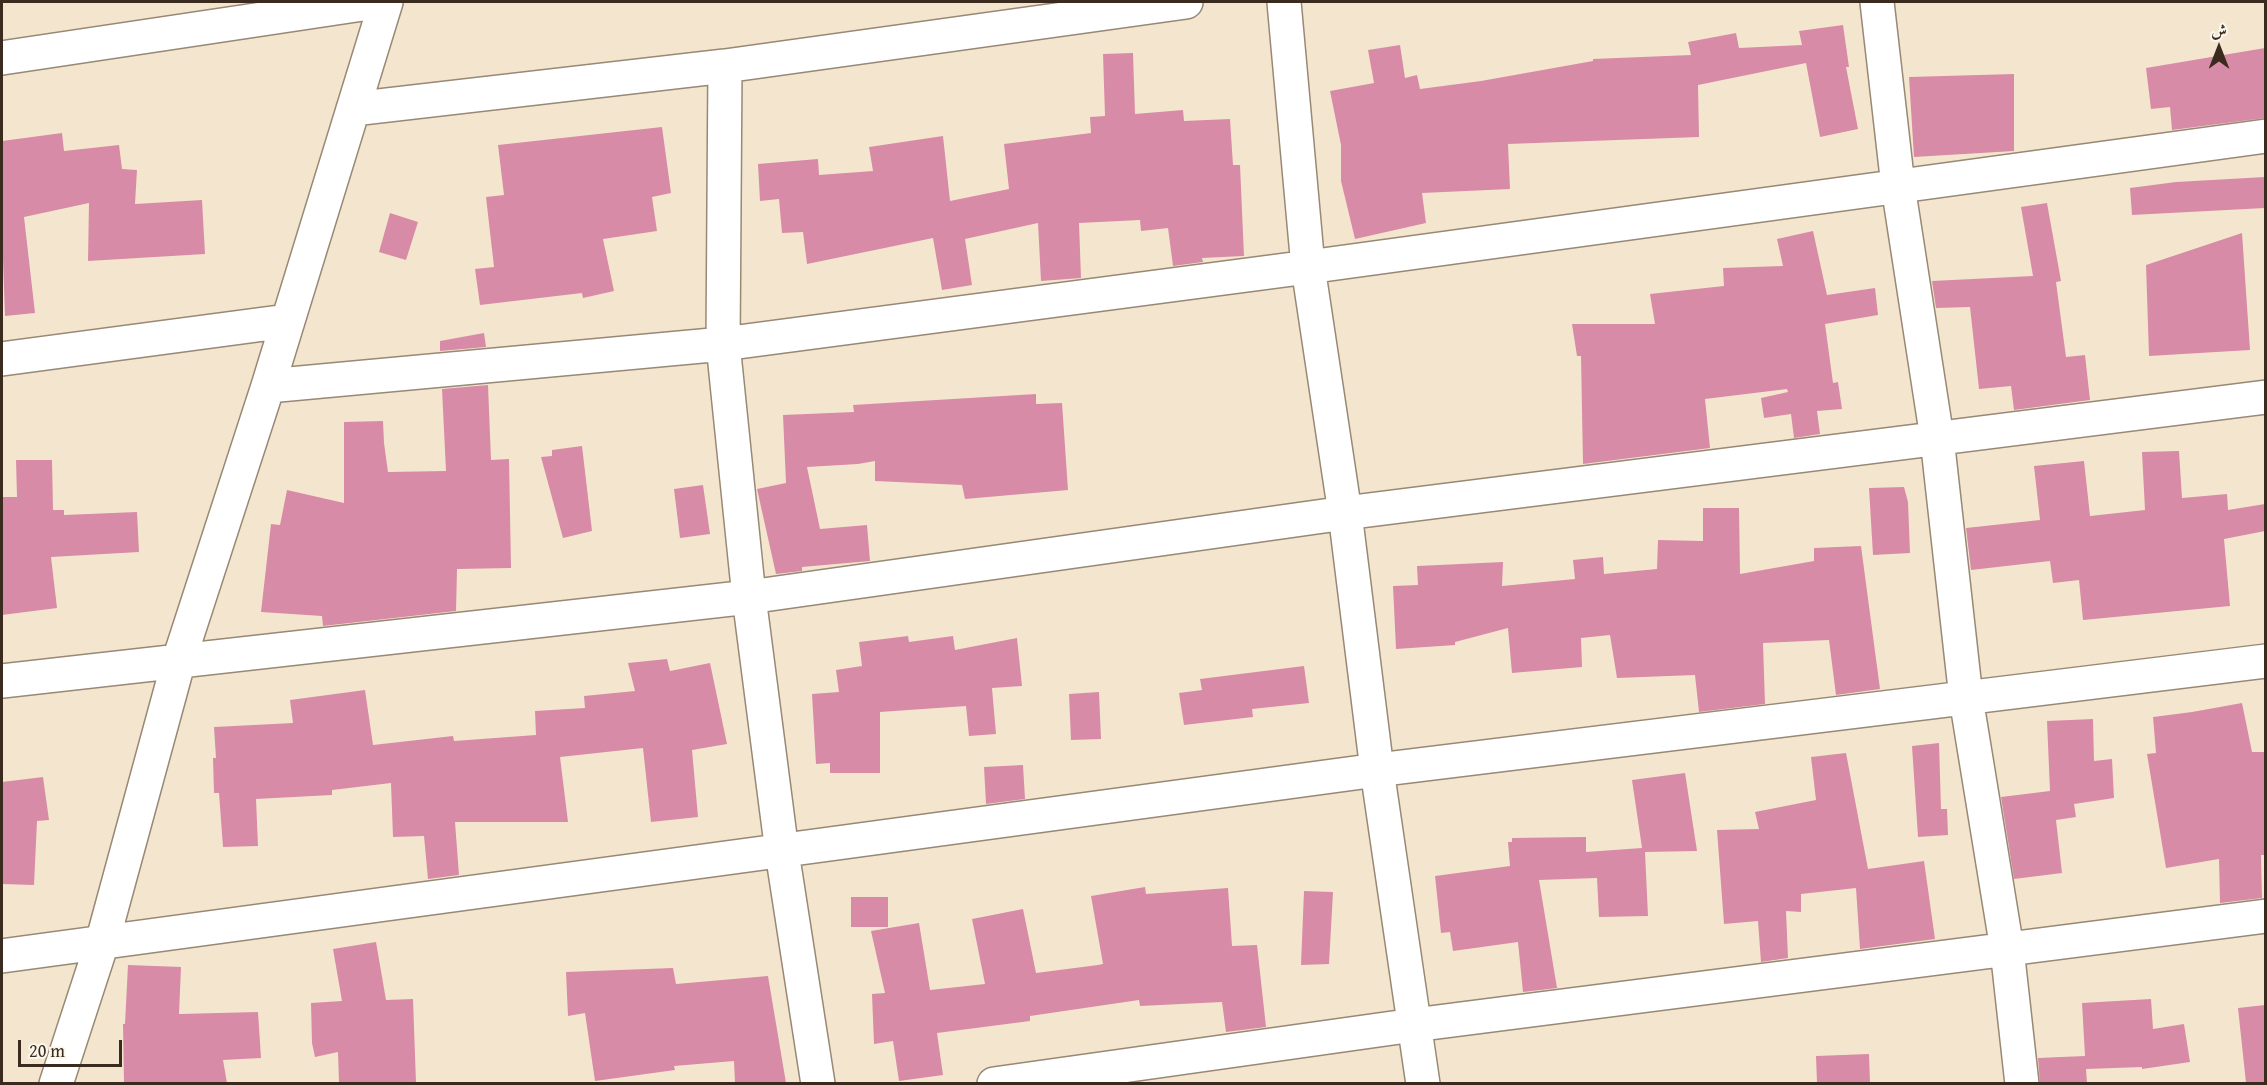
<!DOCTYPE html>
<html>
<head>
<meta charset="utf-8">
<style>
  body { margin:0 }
  #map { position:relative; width:2267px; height:1085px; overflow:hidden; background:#f4e6ce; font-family:"Gentium Book Plus",Amiri,serif }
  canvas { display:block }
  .frame { position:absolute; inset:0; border:3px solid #3b2a1e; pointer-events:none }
  .north { position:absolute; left:2189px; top:18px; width:60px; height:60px; -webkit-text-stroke:4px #fbf7ec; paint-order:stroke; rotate:0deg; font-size:16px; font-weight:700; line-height:24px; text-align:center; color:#3b2a1e }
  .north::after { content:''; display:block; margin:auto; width:21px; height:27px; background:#3b2a1e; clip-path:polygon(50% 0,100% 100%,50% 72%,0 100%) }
  .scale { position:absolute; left:18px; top:1040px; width:104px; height:27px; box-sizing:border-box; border:3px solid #3b2a1e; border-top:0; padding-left:8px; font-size:18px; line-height:21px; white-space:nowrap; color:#3b2a1e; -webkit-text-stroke:4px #fbf7ec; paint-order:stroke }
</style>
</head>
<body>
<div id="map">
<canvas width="2267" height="1085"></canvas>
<div class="frame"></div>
<div class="north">ش</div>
<div class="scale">20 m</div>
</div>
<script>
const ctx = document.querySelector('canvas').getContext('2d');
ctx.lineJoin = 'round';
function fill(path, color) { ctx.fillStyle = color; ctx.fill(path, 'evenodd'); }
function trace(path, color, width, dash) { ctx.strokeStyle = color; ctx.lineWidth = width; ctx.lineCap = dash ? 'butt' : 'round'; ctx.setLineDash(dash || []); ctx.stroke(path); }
fill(new Path2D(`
  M 1843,25 L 1849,67 L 1846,67 L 1858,129 L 1820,137 L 1806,63 L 1698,85 L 1699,137 L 1508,144 L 1510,189 L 1422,193 L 1426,223 L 1355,239 L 1341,181 L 1341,145 L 1330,91 L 1374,83 L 1368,50 L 1400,45 L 1405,78 L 1417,75 L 1420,89 L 1481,81 L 1593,61 L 1593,59 L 1691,55 L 1688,42 L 1736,33 L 1739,48 L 1802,45 L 1799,31 Z
  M 2265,48 L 2265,118 L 2172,130 L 2170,107 L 2151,109 L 2146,68 Z
  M 1133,53 L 1135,114 L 1183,110 L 1184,121 L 1230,119 L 1233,165 L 1240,165 L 1244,256 L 1202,258 L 1203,262 L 1173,266 L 1168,228 L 1141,231 L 1140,220 L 1079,223 L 1081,278 L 1041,281 L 1038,223 L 965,239 L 972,285 L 942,290 L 933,238 L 807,264 L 803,232 L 782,233 L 779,199 L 760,201 L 758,164 L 818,159 L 819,175 L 873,171 L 869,147 L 943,136 L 950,201 L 1009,189 L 1004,144 L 1091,133 L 1090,117 L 1105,116 L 1103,54 Z
  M 2014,74 L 2014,151 L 1914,157 L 1909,77 Z
  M 662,127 L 671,193 L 652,197 L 657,231 L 603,239 L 614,291 L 583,298 L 582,293 L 480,305 L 475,269 L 494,267 L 486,197 L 504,195 L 498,145 Z
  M 62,133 L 64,151 L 119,145 L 122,169 L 137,170 L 135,204 L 202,200 L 205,254 L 88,261 L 89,203 L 24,217 L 35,313 L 5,316 L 2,232 L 2,141 Z
  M 2265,177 L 2265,208 L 2132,215 L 2130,188 L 2176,182 Z
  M 2047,203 L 2061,281 L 2056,282 L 2066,357 L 2085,355 L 2090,400 L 2014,410 L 2011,386 L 1979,389 L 1970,307 L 1936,308 L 1932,281 L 2033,276 L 2021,207 Z
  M 390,213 L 418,222 L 406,260 L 379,252 Z
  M 1813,231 L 1827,295 L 1875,288 L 1878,315 L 1825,324 L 1833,383 L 1838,382 L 1842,409 L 1817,411 L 1820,434 L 1794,438 L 1791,414 L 1764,418 L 1761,398 L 1788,392 L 1787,389 L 1705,399 L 1710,448 L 1583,464 L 1581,356 L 1577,356 L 1572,324 L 1655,324 L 1650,294 L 1724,286 L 1723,268 L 1783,266 L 1777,239 Z
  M 2242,233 L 2250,350 L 2149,356 L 2146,265 Z
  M 484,333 L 486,347 L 440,351 L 440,341 Z
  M 488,385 L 491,460 L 509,459 L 511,568 L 457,569 L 456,611 L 323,626 L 322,616 L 261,612 L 271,524 L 280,525 L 287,490 L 344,503 L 344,422 L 383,421 L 384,443 L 388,472 L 446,471 L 442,389 Z
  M 1036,394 L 1036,404 L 1062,403 L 1068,490 L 965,499 L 962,485 L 875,481 L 875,461 L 858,464 L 807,467 L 820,529 L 867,525 L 870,561 L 802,567 L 802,571 L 776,574 L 757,489 L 786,483 L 783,415 L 854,412 L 853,405 Z
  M 582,446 L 592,531 L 563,538 L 541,457 L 552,456 L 552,450 Z
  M 2179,451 L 2182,498 L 2227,494 L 2228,510 L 2265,504 L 2265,531 L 2224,539 L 2230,606 L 2083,620 L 2079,580 L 2053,583 L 2050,561 L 1971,570 L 1966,528 L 2040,520 L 2034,466 L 2084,461 L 2090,516 L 2145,510 L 2142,452 Z
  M 16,460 L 52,460 L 53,510 L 64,510 L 64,515 L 137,512 L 139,552 L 51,557 L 57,608 L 2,615 L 2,497 L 17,497 Z
  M 703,485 L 710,534 L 680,538 L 674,489 Z
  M 1904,487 L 1908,502 L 1910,553 L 1873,555 L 1869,488 Z
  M 1703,508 L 1739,508 L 1740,574 L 1814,561 L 1814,548 L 1861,546 L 1880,689 L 1836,695 L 1829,640 L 1763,643 L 1765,704 L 1699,712 L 1695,675 L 1617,678 L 1610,635 L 1581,638 L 1582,667 L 1512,673 L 1508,628 L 1455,642 L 1455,645 L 1396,649 L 1393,586 L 1418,585 L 1417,566 L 1503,562 L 1502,586 L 1575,579 L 1573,560 L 1603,557 L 1604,574 L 1657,569 L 1658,540 L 1703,541 Z
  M 908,636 L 909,642 L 953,636 L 955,650 L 1017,638 L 1022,686 L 992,688 L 996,734 L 969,736 L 966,706 L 880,712 L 880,773 L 830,773 L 830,763 L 816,764 L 812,694 L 839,692 L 836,670 L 862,666 L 859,642 Z
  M 667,659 L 670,671 L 710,663 L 727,744 L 692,750 L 698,817 L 651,822 L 643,748 L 560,757 L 568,822 L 455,822 L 459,875 L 428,879 L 424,836 L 393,837 L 391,783 L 332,790 L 332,795 L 256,799 L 258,846 L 223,847 L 219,793 L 214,793 L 213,758 L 216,758 L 214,727 L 293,723 L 290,700 L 365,690 L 373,745 L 453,736 L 454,741 L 536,735 L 535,711 L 585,708 L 584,696 L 635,691 L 628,663 Z
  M 1304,666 L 1309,703 L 1252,709 L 1253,717 L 1184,725 L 1179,693 L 1202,690 L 1200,679 Z
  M 1099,692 L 1101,739 L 1071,740 L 1069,694 Z
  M 2242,703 L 2252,752 L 2265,752 L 2265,855 L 2261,855 L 2262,898 L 2220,903 L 2219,859 L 2166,868 L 2147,754 L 2156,753 L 2153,717 L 2192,712 Z
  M 2093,719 L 2094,761 L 2112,759 L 2114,798 L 2074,804 L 2076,817 L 2056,820 L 2062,873 L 2014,879 L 2001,797 L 2050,791 L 2047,721 Z
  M 1939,743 L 1941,809 L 1947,809 L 1948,835 L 1918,837 L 1912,746 Z
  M 1846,753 L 1868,869 L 1924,861 L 1935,939 L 1860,949 L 1856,888 L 1801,894 L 1801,912 L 1786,911 L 1788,958 L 1761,962 L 1758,921 L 1724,924 L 1717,830 L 1759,829 L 1755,812 L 1816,800 L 1811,757 Z
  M 1023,765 L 1025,799 L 986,804 L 984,767 Z
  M 1685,773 L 1697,851 L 1645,852 L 1648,916 L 1599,917 L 1597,878 L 1539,880 L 1557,988 L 1523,992 L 1518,942 L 1453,951 L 1450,932 L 1441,933 L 1435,876 L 1510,866 L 1508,842 L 1512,842 L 1512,838 L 1586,837 L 1586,852 L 1642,848 L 1632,780 Z
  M 43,777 L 49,820 L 37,821 L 34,885 L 2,884 L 2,782 Z
  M 1145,887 L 1146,894 L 1228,888 L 1232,946 L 1257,945 L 1266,1027 L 1226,1032 L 1222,1002 L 1140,1006 L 1139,1000 L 1030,1016 L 1030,1021 L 937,1033 L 943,1075 L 899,1081 L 893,1041 L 874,1044 L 872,994 L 885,993 L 871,931 L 919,923 L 930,990 L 985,984 L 972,919 L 1023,909 L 1036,973 L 1098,965 L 1103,964 L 1091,896 Z
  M 1304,891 L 1333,892 L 1329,964 L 1301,965 Z
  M 851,897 L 888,897 L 888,927 L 851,927 Z
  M 376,942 L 386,1000 L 413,999 L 416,1083 L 339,1083 L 338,1052 L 315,1057 L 312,1043 L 311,1003 L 342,1001 L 333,949 Z
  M 128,965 L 181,967 L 179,1014 L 258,1012 L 261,1058 L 223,1060 L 227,1083 L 124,1083 L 123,1024 L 125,1024 Z
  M 673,968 L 676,984 L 768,976 L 786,1083 L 735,1083 L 734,1061 L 674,1066 L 675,1070 L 595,1081 L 585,1013 L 568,1016 L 566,972 Z
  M 2151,999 L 2153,1029 L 2184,1024 L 2190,1062 L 2142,1069 L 2142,1067 L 2086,1069 L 2087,1083 L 2040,1083 L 2038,1058 L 2085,1056 L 2082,1003 Z
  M 2265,1005 L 2265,1083 L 2246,1083 L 2238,1008 Z
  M 1869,1054 L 1870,1083 L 1817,1083 L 1816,1056 Z`), '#d88ba7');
const street = new Path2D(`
  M 1284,2 L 1308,267 L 1345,513 L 1377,770 L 1423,1084
  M 1877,2 L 1898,186 L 1937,438 L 1966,698 L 2007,949 L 2022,1084
  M 2,58 L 376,2
  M 725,66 L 723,344 L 749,597 L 782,852 L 818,1084
  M 353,109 L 725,66 L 1186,2
  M 2,359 L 287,321
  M 268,386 L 723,344 L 1308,267 L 2266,136
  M 2,681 L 749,597 L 1345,513 L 2266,397
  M 2,956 L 1377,770 L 2266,661
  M 56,1084 L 102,943 L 179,660 L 268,386 L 386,2
  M 994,1084 L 1414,1025 L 2266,916`);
trace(street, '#988876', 36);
trace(street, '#fff', 33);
</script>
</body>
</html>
